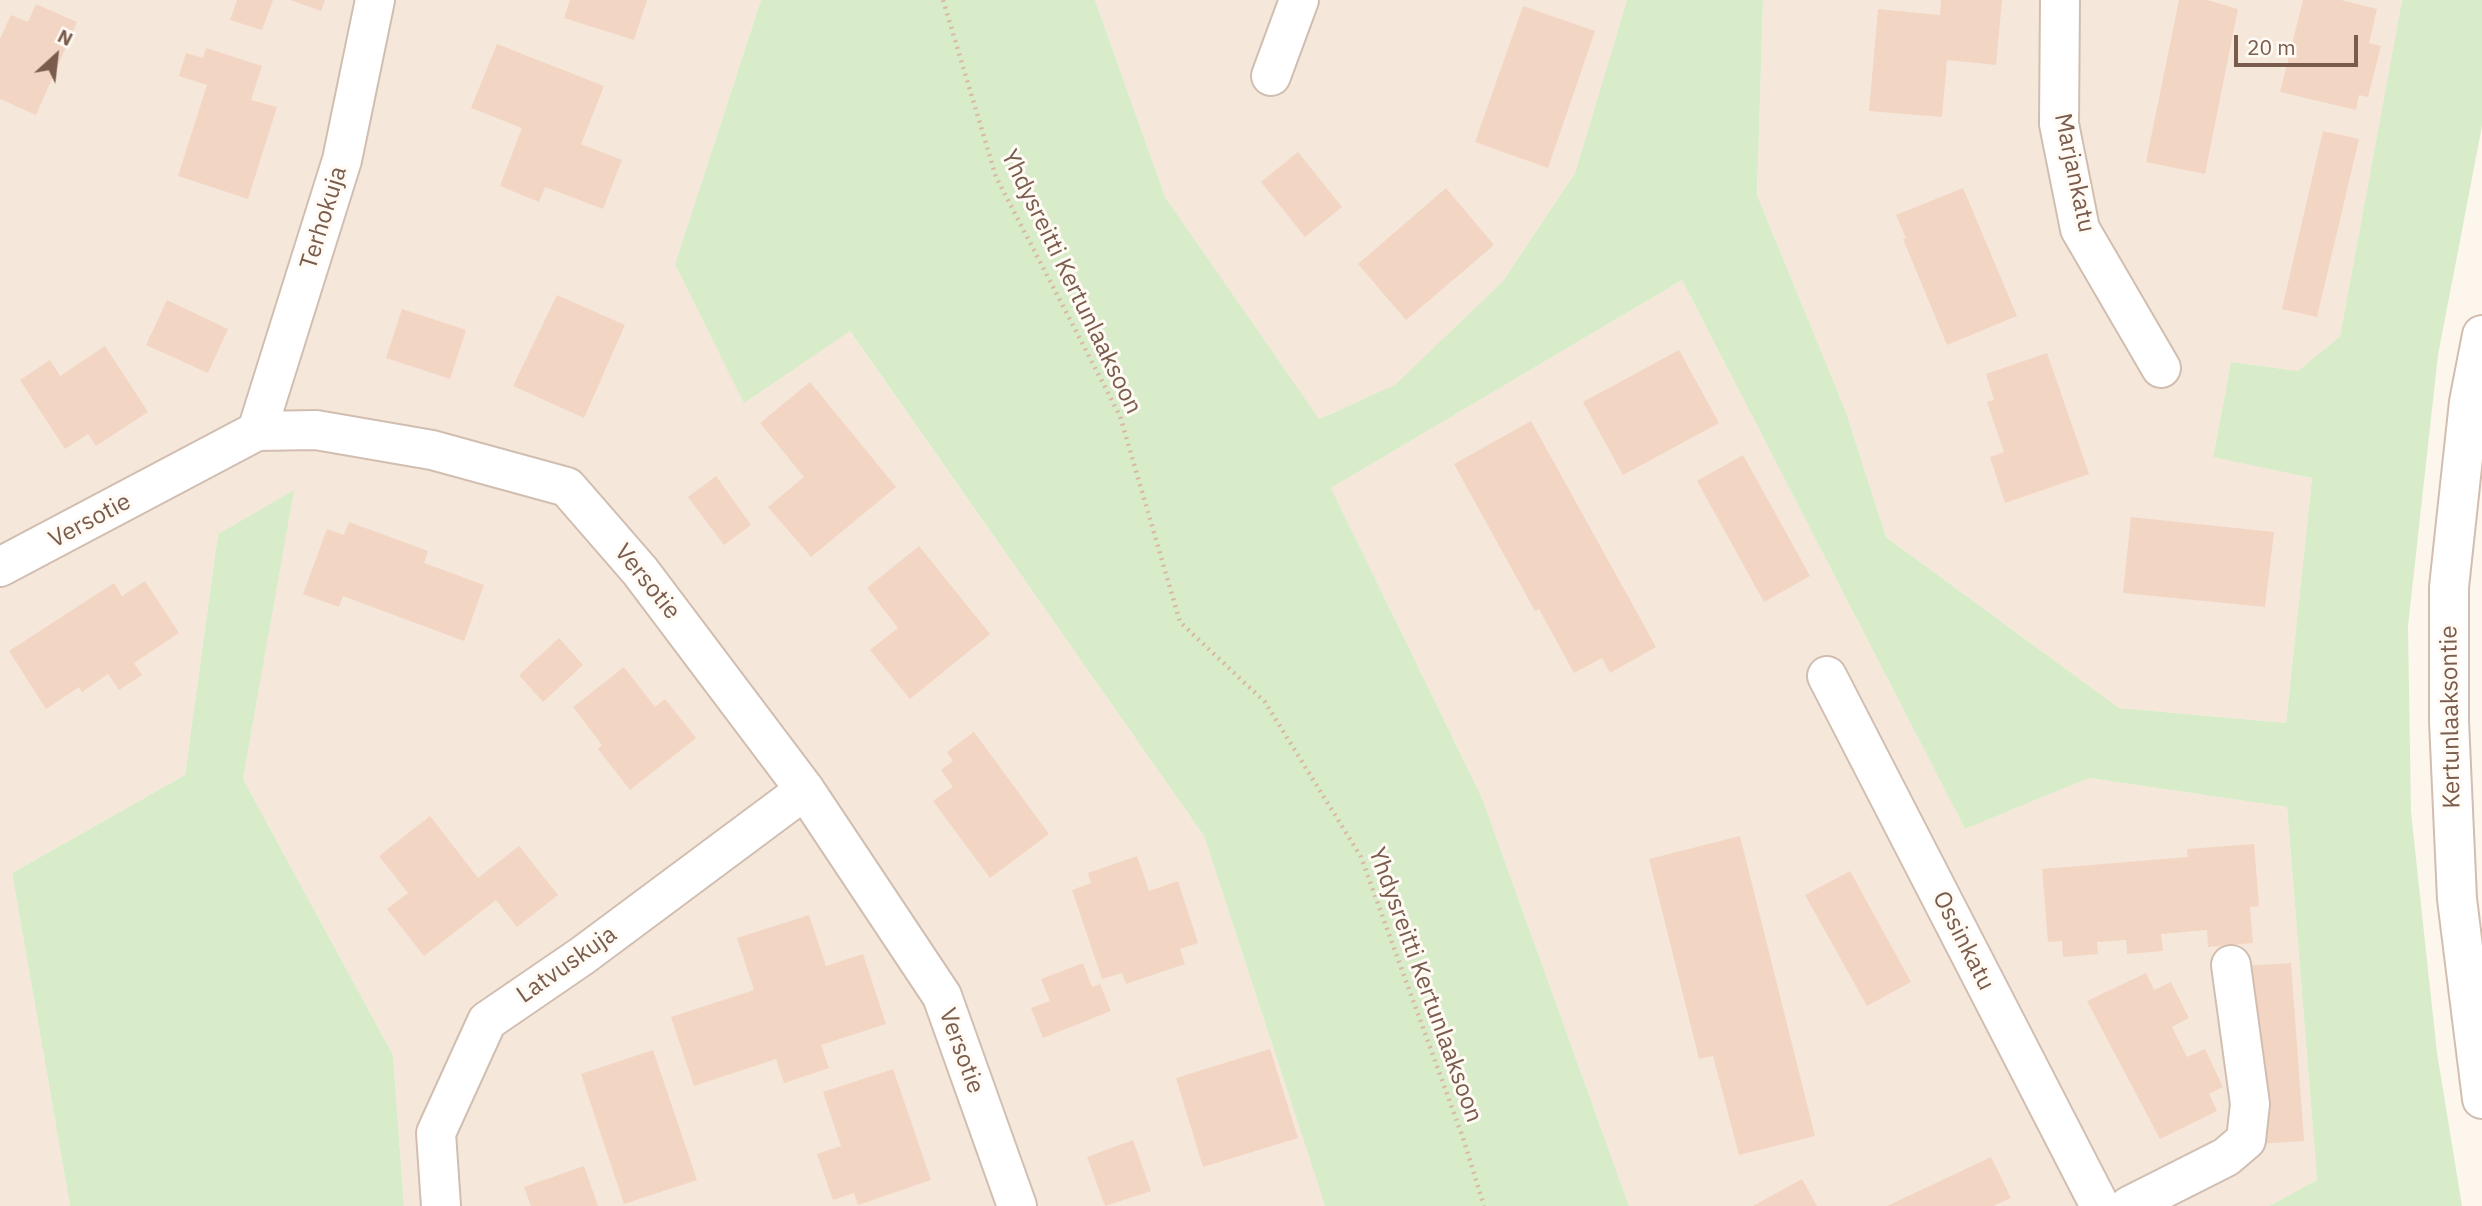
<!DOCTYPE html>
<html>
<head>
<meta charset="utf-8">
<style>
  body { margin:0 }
  #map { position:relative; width:2482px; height:1206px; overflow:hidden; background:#fdf6ec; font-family:"IBM Plex Sans",sans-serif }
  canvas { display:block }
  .north { position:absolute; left:21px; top:21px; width:70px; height:70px; -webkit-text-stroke:5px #fffaf3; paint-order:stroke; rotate:27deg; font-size:19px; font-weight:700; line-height:28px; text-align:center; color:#7a5c4d }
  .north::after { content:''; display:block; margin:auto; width:24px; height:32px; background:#7a5c4d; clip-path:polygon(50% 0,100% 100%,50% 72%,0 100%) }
  .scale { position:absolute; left:2234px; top:35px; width:124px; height:32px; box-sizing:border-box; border:4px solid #7a5c4d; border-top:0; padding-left:9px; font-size:21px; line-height:24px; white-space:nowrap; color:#7a5c4d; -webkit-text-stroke:5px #fffaf3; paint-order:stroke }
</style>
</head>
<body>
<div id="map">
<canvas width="2482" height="1206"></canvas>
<div class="north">N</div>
<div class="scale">20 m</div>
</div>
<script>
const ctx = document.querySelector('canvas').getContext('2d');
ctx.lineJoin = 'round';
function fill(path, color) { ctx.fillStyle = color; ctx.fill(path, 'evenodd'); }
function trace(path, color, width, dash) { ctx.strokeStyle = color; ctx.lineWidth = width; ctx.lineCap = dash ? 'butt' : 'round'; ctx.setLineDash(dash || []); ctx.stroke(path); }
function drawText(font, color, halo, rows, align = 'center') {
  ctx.font = font + ' "IBM Plex Sans",sans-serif'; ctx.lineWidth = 6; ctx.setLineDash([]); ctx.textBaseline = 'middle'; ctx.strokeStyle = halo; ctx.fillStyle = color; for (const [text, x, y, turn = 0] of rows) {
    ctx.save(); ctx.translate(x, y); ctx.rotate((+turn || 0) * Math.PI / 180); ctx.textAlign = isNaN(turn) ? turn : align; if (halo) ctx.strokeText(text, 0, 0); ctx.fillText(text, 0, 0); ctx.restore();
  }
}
fill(new Path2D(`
  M 0,0 L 761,0 L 675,264 L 849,330 L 1204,836 L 1325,1206 L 404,1206 L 393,1055 L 243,779 L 293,491 L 218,534 L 185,775 L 12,873 L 70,1206 L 0,1206 Z
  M 1095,0 L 1627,0 L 1575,173 L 1503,281 L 1395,386 L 1318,419 L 1165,197 Z
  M 1763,0 L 2402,0 L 2340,336 L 2298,371 L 2231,362 L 2213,456 L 2312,478 L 2286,723 L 2119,708 L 1886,537 L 1846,412 L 1757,195 Z
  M 1682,280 L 1965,829 L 2089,778 L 2287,807 L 2317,1180 L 2269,1206 L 1629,1206 L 1482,798 L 1331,488 Z`), '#f5e8da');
fill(new Path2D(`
  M 761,0 L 1095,0 L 1165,197 L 1319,419 L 1395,385 L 1503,281 L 1575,173 L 1627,0 L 1763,0 L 1757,195 L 1846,412 L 1886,537 L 2119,708 L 2286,723 L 2312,478 L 2213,457 L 2231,362 L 2298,371 L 2340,336 L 2402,0 L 2482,0 L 2482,126 L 2438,355 L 2408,626 L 2411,812 L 2437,1053 L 2462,1206 L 2269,1206 L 2317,1180 L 2287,807 L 2089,778 L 1965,829 L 1682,280 L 1331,488 L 1482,798 L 1629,1206 L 1325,1206 L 1204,836 L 850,331 L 744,403 L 675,264 Z
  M 294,490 L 243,779 L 393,1055 L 404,1206 L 70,1206 L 12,873 L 185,775 L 218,534 Z`), '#d8ecc9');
fill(new Path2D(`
  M 237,0 L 273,0 L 262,30 L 230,20 Z
  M 290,0 L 325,0 L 321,11 Z
  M 570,0 L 647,0 L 634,40 L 564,18 Z
  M 1941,0 L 2002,0 L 1996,65 L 1947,60 L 1942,117 L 1869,111 L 1878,9 L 1940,15 Z
  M 2179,0 L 2207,0 L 2238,9 L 2205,174 L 2146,162 Z
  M 2303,0 L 2341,0 L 2377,9 L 2369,43 L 2381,46 L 2368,97 L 2359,95 L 2356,110 L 2280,92 Z
  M 36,4 L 77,22 L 36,115 L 0,99 L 0,39 L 11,15 L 28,22 Z
  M 1523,6 L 1595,31 L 1548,168 L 1475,142 Z
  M 497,44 L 604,86 L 581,144 L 622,160 L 603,209 L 545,187 L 539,202 L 500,186 L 522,128 L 471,108 Z
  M 206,48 L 262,66 L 251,100 L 277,107 L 248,199 L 178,176 L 207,85 L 179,76 L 186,53 L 203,58 Z
  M 2323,131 L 2359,139 L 2317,317 L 2282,309 Z
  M 1298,152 L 1342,207 L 1305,237 L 1261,182 Z
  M 1446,188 L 1494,245 L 1406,320 L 1358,264 Z
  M 1963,188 L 2017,316 L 1947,345 L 1903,239 L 1906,238 L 1896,215 Z
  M 557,295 L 625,325 L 584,418 L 513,386 Z
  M 167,300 L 228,329 L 208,373 L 146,345 Z
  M 402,309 L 466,330 L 450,379 L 386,358 Z
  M 105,346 L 148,412 L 96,446 L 88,434 L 65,449 L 20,380 L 50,360 L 60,376 Z
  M 1679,350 L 1719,423 L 1623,475 L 1583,402 Z
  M 2047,353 L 2089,474 L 2005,503 L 1990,457 L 2004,452 L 1987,402 L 1994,400 L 1986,374 Z
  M 810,382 L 896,487 L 811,557 L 768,507 L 804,477 L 760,423 Z
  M 1531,421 L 1656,647 L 1610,673 L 1602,658 L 1574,673 L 1539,609 L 1535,611 L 1454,464 Z
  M 1743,455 L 1810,576 L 1764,602 L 1697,481 Z
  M 716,476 L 751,525 L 724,545 L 688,497 Z
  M 2131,517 L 2274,532 L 2265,607 L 2123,593 Z
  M 349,522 L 428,551 L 424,563 L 484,585 L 464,641 L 343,596 L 339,607 L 303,594 L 327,529 L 344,535 Z
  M 919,546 L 990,634 L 910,699 L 870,650 L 898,628 L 867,588 Z
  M 145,581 L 179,633 L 134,663 L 142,675 L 119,690 L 108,674 L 82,692 L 79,687 L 46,709 L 9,651 L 114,583 L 122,596 Z
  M 559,638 L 583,665 L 543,702 L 519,675 Z
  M 624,667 L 655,707 L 665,699 L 696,738 L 630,790 L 598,749 L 602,745 L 573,707 Z
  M 974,732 L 1049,834 L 990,878 L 933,801 L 953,787 L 941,770 L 953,761 L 947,752 Z
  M 430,816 L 478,878 L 519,846 L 558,895 L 517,927 L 496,900 L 424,956 L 387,909 L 408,893 L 379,856 Z
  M 1740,836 L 1815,1136 L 1739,1155 L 1713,1056 L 1699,1059 L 1649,859 Z
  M 2254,844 L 2259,906 L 2250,907 L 2253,943 L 2208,947 L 2207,930 L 2161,934 L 2163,951 L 2127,954 L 2126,940 L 2097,942 L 2098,954 L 2063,957 L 2062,941 L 2048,942 L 2042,869 L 2188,857 L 2187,849 Z
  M 1137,856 L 1149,891 L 1178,881 L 1198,943 L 1180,949 L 1185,964 L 1126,984 L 1122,973 L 1102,979 L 1072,890 L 1091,883 L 1088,873 Z
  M 1850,871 L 1911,982 L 1867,1006 L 1805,895 Z
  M 809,915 L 826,966 L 863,954 L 886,1024 L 821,1045 L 829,1068 L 784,1083 L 776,1059 L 694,1086 L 671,1017 L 754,990 L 737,938 Z
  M 1083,963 L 1092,987 L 1100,984 L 1111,1011 L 1043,1038 L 1031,1008 L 1050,1001 L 1041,979 Z
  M 2291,963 L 2304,1141 L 2257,1144 L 2243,966 Z
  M 2146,973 L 2154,990 L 2171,982 L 2189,1018 L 2172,1027 L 2187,1057 L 2205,1049 L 2223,1087 L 2209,1094 L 2217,1111 L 2160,1139 L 2087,1001 Z
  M 1270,1049 L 1298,1138 L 1203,1167 L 1176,1078 Z
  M 653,1050 L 697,1180 L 624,1204 L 581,1074 Z
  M 893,1069 L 931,1180 L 858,1205 L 854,1193 L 833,1200 L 817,1154 L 841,1146 L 823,1092 Z
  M 1133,1140 L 1151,1191 L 1105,1206 L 1087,1157 Z
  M 1991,1157 L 2011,1198 L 1993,1206 L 1887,1206 Z
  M 584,1166 L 598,1206 L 531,1206 L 524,1187 Z
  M 1802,1179 L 1817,1206 L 1753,1206 Z`), '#f3d5c3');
const minor = new Path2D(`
  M 2060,0 L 2059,124 L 2080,229 L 2161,368
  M 1271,76 L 1299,0
  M 2482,335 L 2469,402 L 2449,587 L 2449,721 L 2457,899 L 2482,1099
  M 257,431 L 342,160 L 375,0
  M 0,567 L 257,431 L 316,430 L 432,450 L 567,487 L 640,571 L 805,790 L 942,996 L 1017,1206
  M 1827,676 L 2100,1206
  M 441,1206 L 436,1133 L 487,1021 L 582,956 L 805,790
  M 2129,1206 L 2226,1157 L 2246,1140 L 2250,1104 L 2231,965`);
trace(minor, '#d1beb0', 42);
trace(new Path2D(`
  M 943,0 L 996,177 L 1120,416 L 1180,622 L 1265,702 L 1361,857 L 1463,1138 L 1484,1206`), '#d9b8a5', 4.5, [2, 5]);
trace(minor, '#fff', 38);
drawText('24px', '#7a5c4d', '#fffaf3', [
  ["Marjankatu",2074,173,78],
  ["Terhokuja",324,218,-73],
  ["Yhdysreitti Kertunlaaksoon",1071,282,64],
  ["Versotie",90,521,-28],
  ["Versotie",647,582,51],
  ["Kertunlaaksontie",2451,717,-91],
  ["Ossinkatu",1963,941,63],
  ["Latvuskuja",567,965,-35],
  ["Yhdysreitti Kertunlaaksoon",1425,985,70],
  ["Versotie",961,1051,70]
]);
</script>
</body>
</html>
